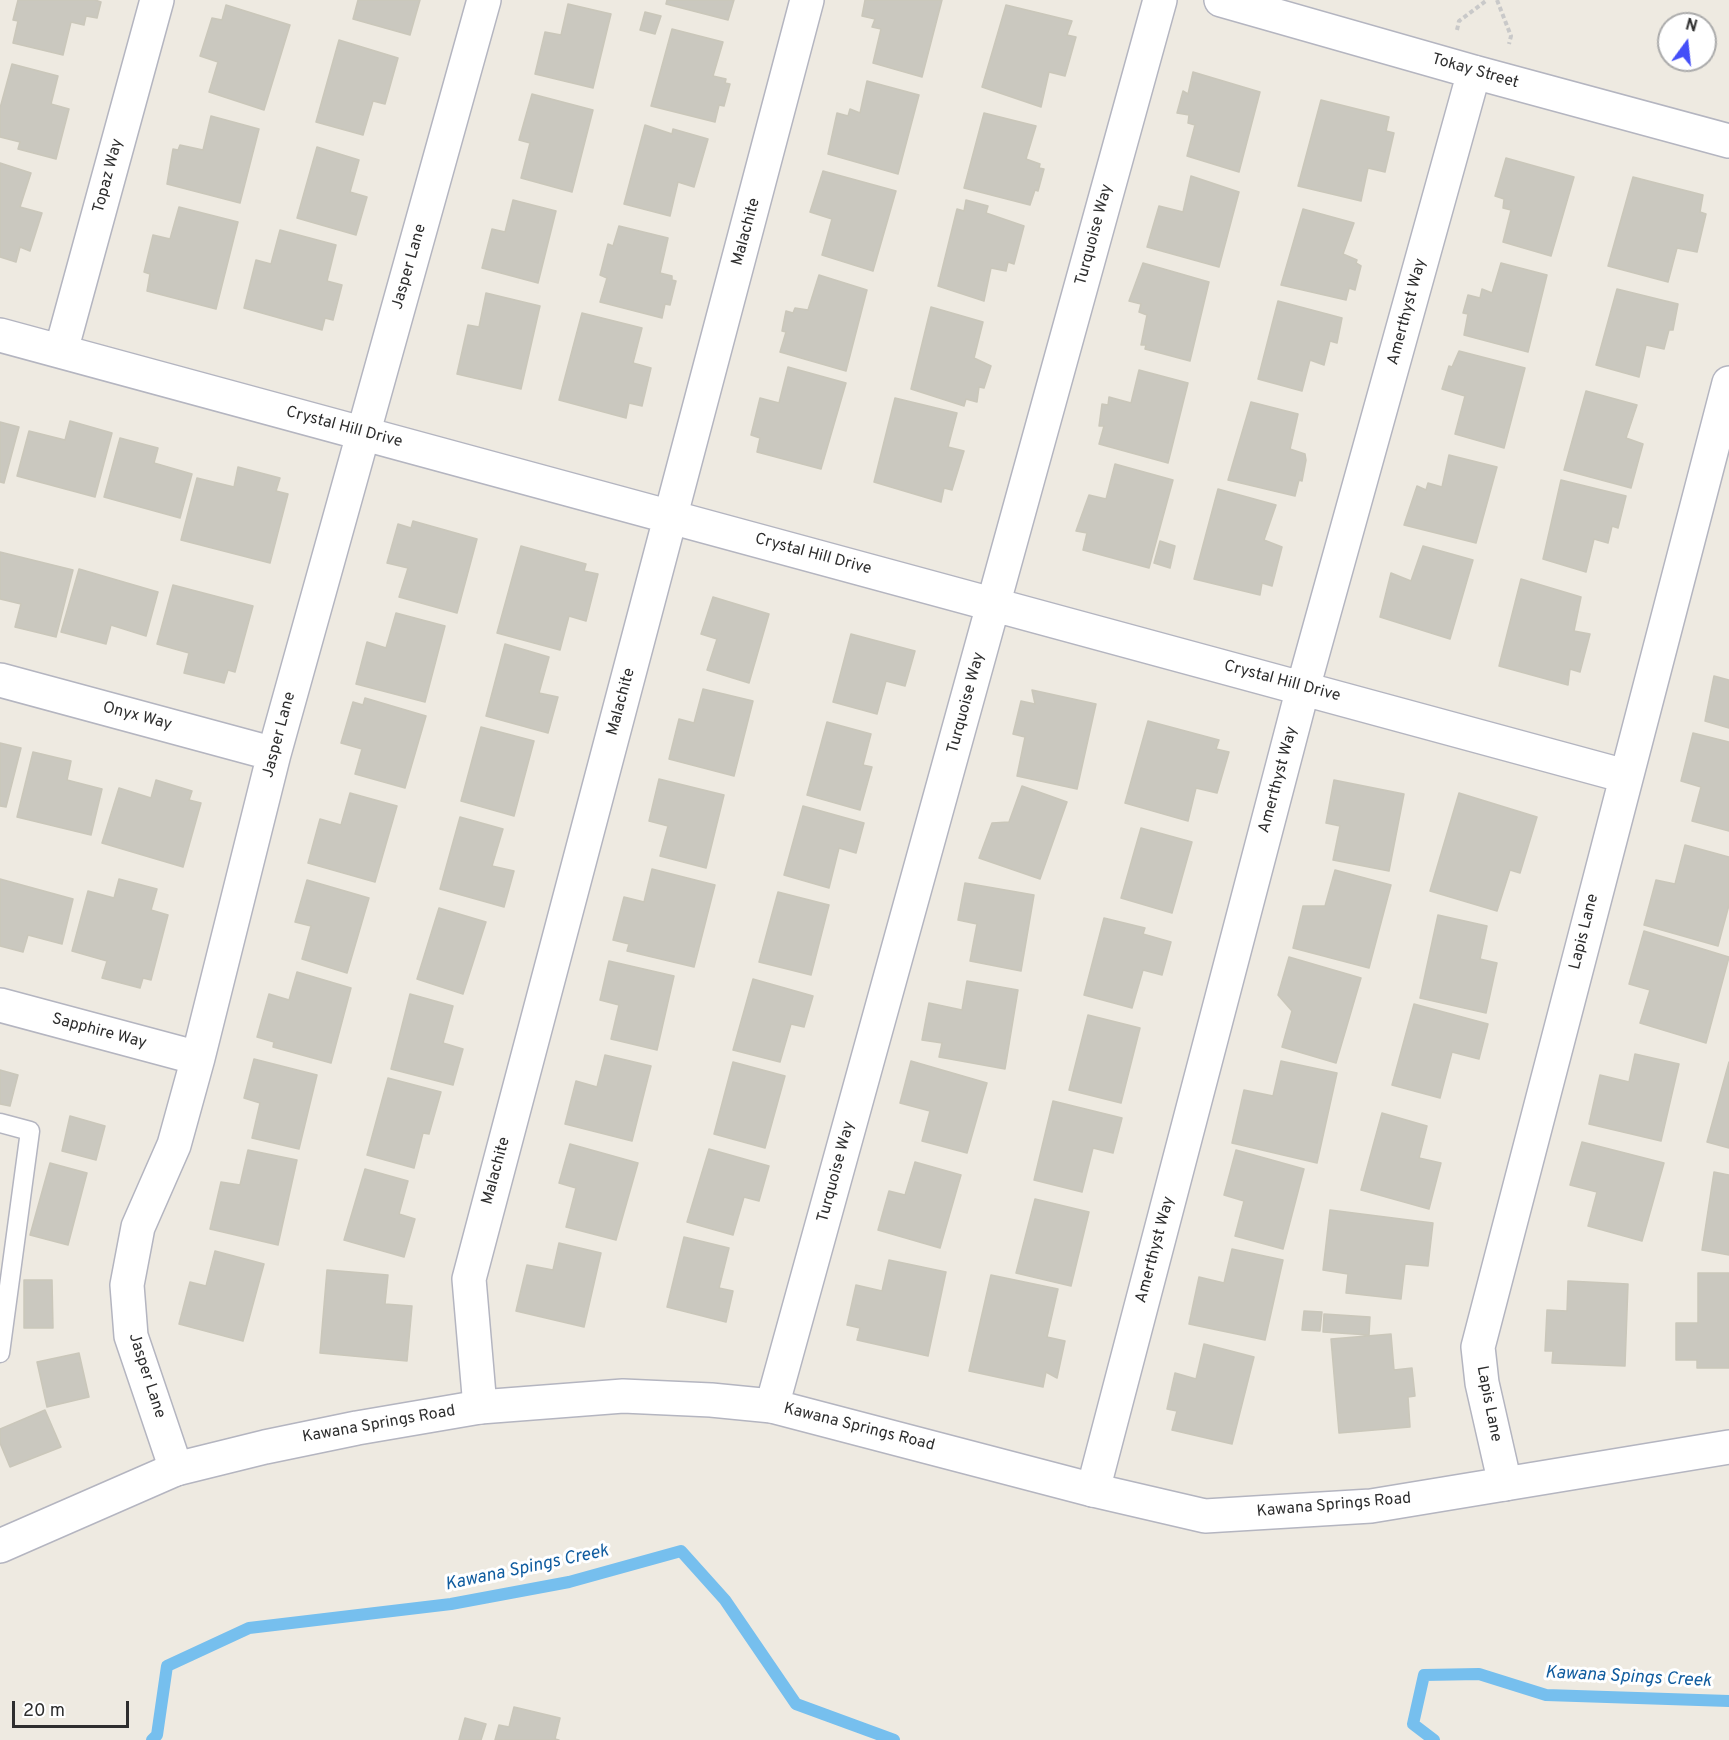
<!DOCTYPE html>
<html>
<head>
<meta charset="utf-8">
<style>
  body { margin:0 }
  #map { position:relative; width:1729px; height:1740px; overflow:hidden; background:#eeeae1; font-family:Overpass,sans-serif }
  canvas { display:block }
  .north { position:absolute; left:1657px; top:12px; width:60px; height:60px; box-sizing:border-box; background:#fff; border:2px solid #ababab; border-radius:50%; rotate:15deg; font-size:16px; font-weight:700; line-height:24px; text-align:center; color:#2e2e2e }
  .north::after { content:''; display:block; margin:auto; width:21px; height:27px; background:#444ff8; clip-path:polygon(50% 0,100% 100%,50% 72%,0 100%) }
  .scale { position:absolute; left:12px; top:1701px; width:117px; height:27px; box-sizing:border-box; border:3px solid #2e2e2e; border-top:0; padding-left:8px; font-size:18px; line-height:21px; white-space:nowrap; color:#2e2e2e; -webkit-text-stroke:4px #fff; paint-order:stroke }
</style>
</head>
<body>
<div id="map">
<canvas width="1729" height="1740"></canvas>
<div class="north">N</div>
<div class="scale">20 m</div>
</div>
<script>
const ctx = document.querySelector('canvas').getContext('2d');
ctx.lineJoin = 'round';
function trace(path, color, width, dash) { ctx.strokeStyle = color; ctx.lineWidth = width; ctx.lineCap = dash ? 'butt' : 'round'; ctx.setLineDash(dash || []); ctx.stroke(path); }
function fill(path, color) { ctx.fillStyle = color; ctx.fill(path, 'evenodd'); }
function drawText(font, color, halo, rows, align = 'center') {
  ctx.font = font + ' Overpass,sans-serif'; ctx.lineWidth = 6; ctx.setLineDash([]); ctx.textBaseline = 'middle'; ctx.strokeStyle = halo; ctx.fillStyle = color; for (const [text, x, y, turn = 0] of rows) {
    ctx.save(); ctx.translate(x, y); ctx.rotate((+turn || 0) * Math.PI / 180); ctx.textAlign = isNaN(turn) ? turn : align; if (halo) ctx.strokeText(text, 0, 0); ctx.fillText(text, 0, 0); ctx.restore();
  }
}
trace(new Path2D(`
  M 152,1740 L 157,1735 L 167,1666 L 249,1628 L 451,1604 L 569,1582 L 681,1551 L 725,1600 L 796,1704 L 894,1740
  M 1434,1740 L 1413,1724 L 1424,1675 L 1479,1674 L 1546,1695 L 1729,1701`), '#76bfee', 12);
const building = new Path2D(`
  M 18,0 L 95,0 L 101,2 L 97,18 L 86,16 L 84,25 L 71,22 L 63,55 L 13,43 L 18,21 L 13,20 Z
  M 358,0 L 420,0 L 410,35 L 353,19 Z
  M 667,0 L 734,0 L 728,20 L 666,4 Z
  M 865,0 L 942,0 L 922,77 L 873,63 L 881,29 L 872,27 L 875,19 L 862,16 Z
  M 568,4 L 611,14 L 593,88 L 535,74 L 545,32 L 561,35 Z
  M 226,5 L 290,25 L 264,110 L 209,92 L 218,62 L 200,56 L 212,18 L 222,20 Z
  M 1006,5 L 1072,21 L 1067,35 L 1076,37 L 1065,76 L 1049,72 L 1041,107 L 982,87 Z
  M 645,12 L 661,16 L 655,34 L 640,30 Z
  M 672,29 L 723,42 L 713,76 L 726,79 L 725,83 L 730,84 L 724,106 L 719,105 L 715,122 L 651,106 Z
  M 339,40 L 398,58 L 385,104 L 373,101 L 363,135 L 316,122 Z
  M 12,64 L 58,76 L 51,104 L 69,109 L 56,159 L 18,149 L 20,142 L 0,137 L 0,108 Z
  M 1193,72 L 1260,92 L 1239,172 L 1187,156 L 1195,125 L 1188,123 L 1189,115 L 1177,113 L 1183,91 L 1188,94 Z
  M 867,81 L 919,95 L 898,174 L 828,154 L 837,113 L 848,116 L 850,109 L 860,113 Z
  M 532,94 L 593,110 L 572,192 L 521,178 L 530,143 L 519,140 Z
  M 1321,100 L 1389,117 L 1386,131 L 1394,133 L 1385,172 L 1368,168 L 1361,201 L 1298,186 Z
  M 984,113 L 1036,126 L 1026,159 L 1040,164 L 1039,168 L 1044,169 L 1038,191 L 1035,190 L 1030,205 L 964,188 Z
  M 211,116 L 259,129 L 240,203 L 167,184 L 173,149 L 178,150 L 180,145 L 203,150 Z
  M 645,125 L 672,134 L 673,129 L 708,139 L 694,187 L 678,182 L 670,216 L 624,204 Z
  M 317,147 L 359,160 L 350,192 L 367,197 L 356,235 L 297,218 Z
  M 1506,158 L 1574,177 L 1551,256 L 1503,242 L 1511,210 L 1503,208 L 1504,199 L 1495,196 Z
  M 0,163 L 31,173 L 20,207 L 42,213 L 30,251 L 20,247 L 16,262 L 0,257 Z
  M 823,171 L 896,191 L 873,271 L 822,255 L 832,219 L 810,212 Z
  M 1191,176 L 1239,192 L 1219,267 L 1147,247 L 1159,206 L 1183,212 Z
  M 1633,177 L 1703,195 L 1700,212 L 1706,214 L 1697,252 L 1677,248 L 1668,282 L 1608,266 Z
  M 513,200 L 556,211 L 538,283 L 482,268 L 492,229 L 505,232 Z
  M 966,200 L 988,206 L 986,213 L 1024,226 L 1014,264 L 1008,262 L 1006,271 L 991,268 L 984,301 L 938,286 L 957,209 L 964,211 Z
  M 179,207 L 238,222 L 216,309 L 147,291 L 150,274 L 144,272 L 153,235 L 170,239 Z
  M 1303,209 L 1354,223 L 1343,254 L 1357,260 L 1356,263 L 1361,266 L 1355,290 L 1349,288 L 1346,300 L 1281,285 Z
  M 619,226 L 668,238 L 660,273 L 672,276 L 672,280 L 676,281 L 670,305 L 665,304 L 662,318 L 600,302 L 607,278 L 600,275 L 608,244 L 613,246 Z
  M 280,230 L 336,245 L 327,281 L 342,285 L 333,320 L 325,318 L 322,330 L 244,308 L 256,260 L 271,264 Z
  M 1143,263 L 1209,282 L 1190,361 L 1145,349 L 1146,345 L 1141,345 L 1147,315 L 1139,312 L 1141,304 L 1129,301 Z
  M 1501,263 L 1547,275 L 1528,352 L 1464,335 L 1468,314 L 1463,313 L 1468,295 L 1480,298 L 1482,289 L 1492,293 Z
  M 819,275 L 867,290 L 846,371 L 780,352 L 786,332 L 782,331 L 786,311 L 793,313 L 795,308 L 808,310 Z
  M 1617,289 L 1678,304 L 1673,330 L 1669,330 L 1664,349 L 1646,345 L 1639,377 L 1596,365 Z
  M 486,293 L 540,306 L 521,389 L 457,374 L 468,325 L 479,327 Z
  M 1278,301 L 1342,318 L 1337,343 L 1330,341 L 1324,365 L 1310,360 L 1302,391 L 1258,379 Z
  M 931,307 L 983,322 L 974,358 L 991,366 L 984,388 L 979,387 L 977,402 L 966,399 L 964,406 L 911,389 Z
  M 582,313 L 642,328 L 633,363 L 651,368 L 642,406 L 629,403 L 626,418 L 559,400 Z
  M 1459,351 L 1525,368 L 1504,448 L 1455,434 L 1465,396 L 1442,389 L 1449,366 L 1452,367 Z
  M 788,367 L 846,383 L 821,469 L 757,452 L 760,438 L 751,435 L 760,398 L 779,403 Z
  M 1139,370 L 1188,383 L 1168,463 L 1099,444 L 1104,426 L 1099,426 L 1102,404 L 1108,405 L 1109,397 L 1131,403 Z
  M 1586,391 L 1637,405 L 1626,438 L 1643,444 L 1631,488 L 1564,470 Z
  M 895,398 L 957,413 L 948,447 L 964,451 L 952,490 L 944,488 L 941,502 L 874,482 Z
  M 1251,402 L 1298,414 L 1290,449 L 1305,454 L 1306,460 L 1302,481 L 1299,480 L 1295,496 L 1228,480 Z
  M 70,421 L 112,433 L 95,497 L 17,476 L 29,431 L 65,440 Z
  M 0,422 L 19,427 L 4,483 L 0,482 Z
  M 120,438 L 158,448 L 154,463 L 192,474 L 180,518 L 104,497 Z
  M 1449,455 L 1497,467 L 1476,543 L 1404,525 L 1417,486 L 1426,490 L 1428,483 L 1442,487 Z
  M 1115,464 L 1173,480 L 1149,568 L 1083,550 L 1087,533 L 1076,531 L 1089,495 L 1106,499 Z
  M 238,467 L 280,478 L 276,491 L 288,494 L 270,563 L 181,540 L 197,478 L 234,487 Z
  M 1561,480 L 1626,496 L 1618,528 L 1612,526 L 1608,543 L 1594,539 L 1586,572 L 1543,559 Z
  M 1218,489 L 1276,505 L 1264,540 L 1282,547 L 1272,586 L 1262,583 L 1260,595 L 1194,579 Z
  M 413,521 L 477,539 L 457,613 L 399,597 L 408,568 L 387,563 L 398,524 L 411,528 Z
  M 1160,541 L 1175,546 L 1170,568 L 1154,563 Z
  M 521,546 L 586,564 L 584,571 L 598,574 L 586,621 L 569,616 L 560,650 L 497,633 Z
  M 1423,546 L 1473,560 L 1450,639 L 1380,617 L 1391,573 L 1411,581 Z
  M 0,552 L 73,570 L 56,637 L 15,627 L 21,604 L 0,599 Z
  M 79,569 L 158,592 L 146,636 L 111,625 L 106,644 L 61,632 Z
  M 1521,579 L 1581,597 L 1574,631 L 1590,634 L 1580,672 L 1570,669 L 1568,685 L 1499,666 Z
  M 173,585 L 253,606 L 235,672 L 228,670 L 224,683 L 184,673 L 189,653 L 157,644 Z
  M 713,597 L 769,614 L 749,683 L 707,670 L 717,639 L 701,634 Z
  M 396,613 L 445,626 L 425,702 L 356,684 L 367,642 L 386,648 Z
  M 851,634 L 915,651 L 905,686 L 886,681 L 877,714 L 833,702 Z
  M 505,644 L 549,657 L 539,693 L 558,697 L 548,733 L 486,716 Z
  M 1714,676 L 1729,680 L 1729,728 L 1705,721 Z
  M 703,689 L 753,701 L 734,776 L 669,759 L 679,719 L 694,723 Z
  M 1032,690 L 1096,704 L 1077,789 L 1017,776 L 1025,737 L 1013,734 L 1021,701 L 1035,704 Z
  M 365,698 L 426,716 L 405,788 L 355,774 L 362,749 L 341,743 L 353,702 L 363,705 Z
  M 1148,721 L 1219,740 L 1216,749 L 1229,752 L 1217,793 L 1196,788 L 1188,821 L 1125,803 Z
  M 827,722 L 871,734 L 863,765 L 872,767 L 860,810 L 807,795 Z
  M 481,727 L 534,741 L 514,816 L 461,801 Z
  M 1693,733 L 1729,742 L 1729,831 L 1692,821 L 1701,787 L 1681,781 Z
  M 0,743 L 21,748 L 6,807 L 0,806 Z
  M 33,752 L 71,761 L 67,780 L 102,789 L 91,835 L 17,817 Z
  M 659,779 L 724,795 L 706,868 L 660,856 L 668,826 L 649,821 Z
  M 156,780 L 192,791 L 189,800 L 201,803 L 183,867 L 102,843 L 119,788 L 151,798 Z
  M 1334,780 L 1404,794 L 1389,871 L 1333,860 L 1340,826 L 1326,823 Z
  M 1022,786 L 1067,802 L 1040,879 L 979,858 L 992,823 L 1009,822 Z
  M 350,793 L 397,806 L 375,882 L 308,863 L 320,819 L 341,825 Z
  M 1459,793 L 1537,817 L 1520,873 L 1510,870 L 1497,911 L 1430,891 Z
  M 803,806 L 864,823 L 856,853 L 839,848 L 829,888 L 784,875 Z
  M 460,817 L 503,829 L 492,866 L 514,871 L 504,907 L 440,889 Z
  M 1141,828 L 1192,842 L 1172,913 L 1121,898 Z
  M 1685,845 L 1729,857 L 1729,905 L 1718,946 L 1644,925 L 1656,880 L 1675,884 Z
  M 652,869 L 715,885 L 694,967 L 627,951 L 629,944 L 613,940 L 624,897 L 644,902 Z
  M 1335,870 L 1391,885 L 1369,968 L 1293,948 L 1303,906 L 1325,906 Z
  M 0,879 L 73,899 L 62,944 L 28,935 L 23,952 L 0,946 Z
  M 119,879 L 157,889 L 151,910 L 168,915 L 151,980 L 143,978 L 140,988 L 102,978 L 107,961 L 72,951 L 88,891 L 114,898 Z
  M 307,880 L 369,898 L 347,973 L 302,959 L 311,926 L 295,922 Z
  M 965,883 L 1034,895 L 1021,971 L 970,961 L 977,924 L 958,920 Z
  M 778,892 L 829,905 L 811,975 L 759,962 Z
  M 439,908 L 486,922 L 463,994 L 417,979 Z
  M 1438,915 L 1487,926 L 1480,959 L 1497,963 L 1486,1013 L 1420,998 Z
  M 1104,918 L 1145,928 L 1143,934 L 1171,942 L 1162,975 L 1143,970 L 1132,1008 L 1084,995 Z
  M 1644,931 L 1729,957 L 1706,1043 L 1640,1023 L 1650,990 L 1629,984 Z
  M 1289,957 L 1361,978 L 1336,1063 L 1282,1047 L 1292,1011 L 1278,995 Z
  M 609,961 L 674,976 L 657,1050 L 611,1039 L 619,1005 L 600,1000 Z
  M 297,972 L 351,988 L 331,1063 L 273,1047 L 274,1042 L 257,1037 L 269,994 L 289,1000 Z
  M 753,979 L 813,996 L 804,1027 L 791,1024 L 780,1062 L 733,1050 Z
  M 967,981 L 1018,990 L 1005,1069 L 939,1057 L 942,1043 L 922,1040 L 929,1003 L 962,1010 Z
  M 410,994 L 453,1006 L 443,1043 L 463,1049 L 453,1085 L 391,1069 Z
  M 1414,1004 L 1488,1024 L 1479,1059 L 1452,1052 L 1440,1098 L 1392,1085 Z
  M 1088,1015 L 1140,1028 L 1121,1103 L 1069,1090 Z
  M 1635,1054 L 1679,1064 L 1661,1141 L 1589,1124 L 1600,1075 L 1629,1082 Z
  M 605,1055 L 651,1066 L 632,1141 L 565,1124 L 576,1081 L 597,1087 Z
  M 254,1059 L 317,1075 L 299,1149 L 252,1138 L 260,1103 L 244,1098 Z
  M 911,1061 L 987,1083 L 967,1153 L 922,1141 L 930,1111 L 900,1103 Z
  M 1281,1061 L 1337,1073 L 1317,1163 L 1232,1143 L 1244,1090 L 1273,1096 Z
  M 733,1062 L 785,1076 L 765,1148 L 714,1134 Z
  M 1729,1062 L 1729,1148 L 1707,1142 Z
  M 0,1070 L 18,1075 L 10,1106 L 0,1104 Z
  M 388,1078 L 441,1092 L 429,1134 L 423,1133 L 414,1168 L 367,1155 Z
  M 1053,1101 L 1122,1118 L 1113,1153 L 1093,1148 L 1082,1192 L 1034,1180 Z
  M 1382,1113 L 1427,1126 L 1419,1158 L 1441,1163 L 1429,1209 L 1361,1190 Z
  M 70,1116 L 105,1126 L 96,1160 L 62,1151 Z
  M 1582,1142 L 1664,1163 L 1642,1241 L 1588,1226 L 1597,1192 L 1570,1185 Z
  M 570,1144 L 638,1163 L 616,1240 L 566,1227 L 576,1188 L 559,1183 Z
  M 709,1149 L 769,1166 L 759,1201 L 744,1197 L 733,1235 L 687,1222 Z
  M 248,1150 L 297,1160 L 278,1245 L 210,1229 L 221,1182 L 240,1185 Z
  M 1236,1150 L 1304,1169 L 1283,1249 L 1235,1236 L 1244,1201 L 1224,1195 Z
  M 915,1162 L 961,1175 L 940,1248 L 878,1230 L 889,1191 L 905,1195 Z
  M 50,1163 L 87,1173 L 68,1245 L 30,1235 Z
  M 365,1169 L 408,1181 L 399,1214 L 415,1219 L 404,1257 L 344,1240 Z
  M 1714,1172 L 1729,1175 L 1729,1255 L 1702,1250 Z
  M 1035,1199 L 1089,1212 L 1071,1286 L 1016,1273 Z
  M 1330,1210 L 1433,1223 L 1428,1266 L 1405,1264 L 1401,1299 L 1346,1293 L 1348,1274 L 1323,1270 Z
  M 684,1237 L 729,1248 L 719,1288 L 733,1291 L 726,1322 L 667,1307 Z
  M 559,1243 L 601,1253 L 584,1327 L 516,1311 L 527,1265 L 553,1270 Z
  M 1232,1249 L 1283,1260 L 1265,1340 L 1189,1324 L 1199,1277 L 1224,1283 Z
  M 215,1251 L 264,1264 L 243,1341 L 179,1324 L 190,1282 L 206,1286 Z
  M 889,1260 L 946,1272 L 928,1356 L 857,1340 L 860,1328 L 847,1325 L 856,1285 L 882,1291 Z
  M 327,1270 L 388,1275 L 385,1304 L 412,1306 L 407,1361 L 320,1353 Z
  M 1698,1273 L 1729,1273 L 1729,1368 L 1697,1368 L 1697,1360 L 1676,1360 L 1676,1323 L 1698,1323 Z
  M 991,1275 L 1058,1289 L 1047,1337 L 1065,1341 L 1057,1378 L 1046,1372 L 1043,1387 L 969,1371 Z
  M 24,1280 L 52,1280 L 53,1328 L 24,1328 Z
  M 1568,1281 L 1628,1284 L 1625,1366 L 1552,1363 L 1553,1351 L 1545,1351 L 1547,1310 L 1567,1311 Z
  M 1304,1311 L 1322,1312 L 1320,1331 L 1302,1330 Z
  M 1324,1314 L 1370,1317 L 1369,1335 L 1323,1332 Z
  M 1391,1334 L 1394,1370 L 1412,1368 L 1415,1396 L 1408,1397 L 1410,1427 L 1339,1433 L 1331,1339 Z
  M 1204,1344 L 1254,1357 L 1232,1444 L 1172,1430 L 1177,1411 L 1167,1409 L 1175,1373 L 1196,1379 Z
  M 79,1353 L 89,1397 L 47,1407 L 37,1362 Z
  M 45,1410 L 61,1447 L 10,1467 L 0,1443 L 0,1429 Z
  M 514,1707 L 560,1718 L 555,1739 L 559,1740 L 495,1740 L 499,1725 L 509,1727 Z
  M 465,1718 L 486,1724 L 481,1740 L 459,1740 Z`);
fill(building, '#cac8bf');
trace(building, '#cac7ba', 1.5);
const service = new Path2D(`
  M 0,1123 L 30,1131 L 0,1353`);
const minor = new Path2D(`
  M 1221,0 L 1474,72 L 1729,141
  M 0,335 L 1625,776
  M 61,351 L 157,0
  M 0,680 L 274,754
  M 0,1005 L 198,1058
  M 772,1406 L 1160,0
  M 480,1407 L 469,1279 L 807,0
  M 176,1469 L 131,1336 L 127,1285 L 138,1227 L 174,1145 L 198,1058 L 274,754 L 484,0
  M 1505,1484 L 1482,1383 L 1478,1347 L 1729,383
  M 1093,1490 L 1303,688 L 1474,72`);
const tertiary = new Path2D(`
  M 0,1546 L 176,1469 L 265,1447 L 357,1428 L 480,1407 L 623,1396 L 711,1400 L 772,1406 L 1093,1490 L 1205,1516 L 1371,1506 L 1729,1447`);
trace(service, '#b4b5c0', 21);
trace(minor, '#b4b5c0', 36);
trace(tertiary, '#b4b5c0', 36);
trace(new Path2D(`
  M 1497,0 L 1511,36 L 1509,44
  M 1457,30 L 1459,21 L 1487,0`), '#c9c9c9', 4, [4.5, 3]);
trace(service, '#fff', 18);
trace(minor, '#fff', 33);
trace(tertiary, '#fff', 33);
drawText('16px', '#2e2e2e', '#fff', [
  ["Tokay Street",1475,72,16],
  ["Topaz Way",109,176,-75],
  ["Malachite",747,232,-75],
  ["Turquoise Way",1095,235,-75],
  ["Jasper Lane",410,267,-74],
  ["Amerthyst Way",1408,312,-75],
  ["Crystal Hill Drive",344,428,15],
  ["Crystal Hill Drive",813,555,15],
  ["Crystal Hill Drive",1282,682,15],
  ["Malachite",622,702,-75],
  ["Turquoise Way",967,703,-75],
  ["Onyx Way",137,717,15],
  ["Jasper Lane",280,735,-75],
  ["Amerthyst Way",1279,780,-75],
  ["Lapis Lane",1585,932,-76],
  ["Sapphire Way",99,1032,15],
  ["Malachite",497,1171,-75],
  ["Turquoise Way",837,1172,-75],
  ["Amerthyst Way",1156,1250,-75],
  ["Jasper Lane",146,1376,72],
  ["Lapis Lane",1488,1404,79],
  ["Kawana Springs Road",379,1425,-10],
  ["Kawana Springs Road",859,1428,14],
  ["Kawana Springs Road",1334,1506,-5]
]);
drawText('italic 18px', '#105c9f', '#fff', [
  ["Kawana Spings Creek",527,1569,-12],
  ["Kawana Spings Creek",1628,1678,3]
]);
</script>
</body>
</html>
